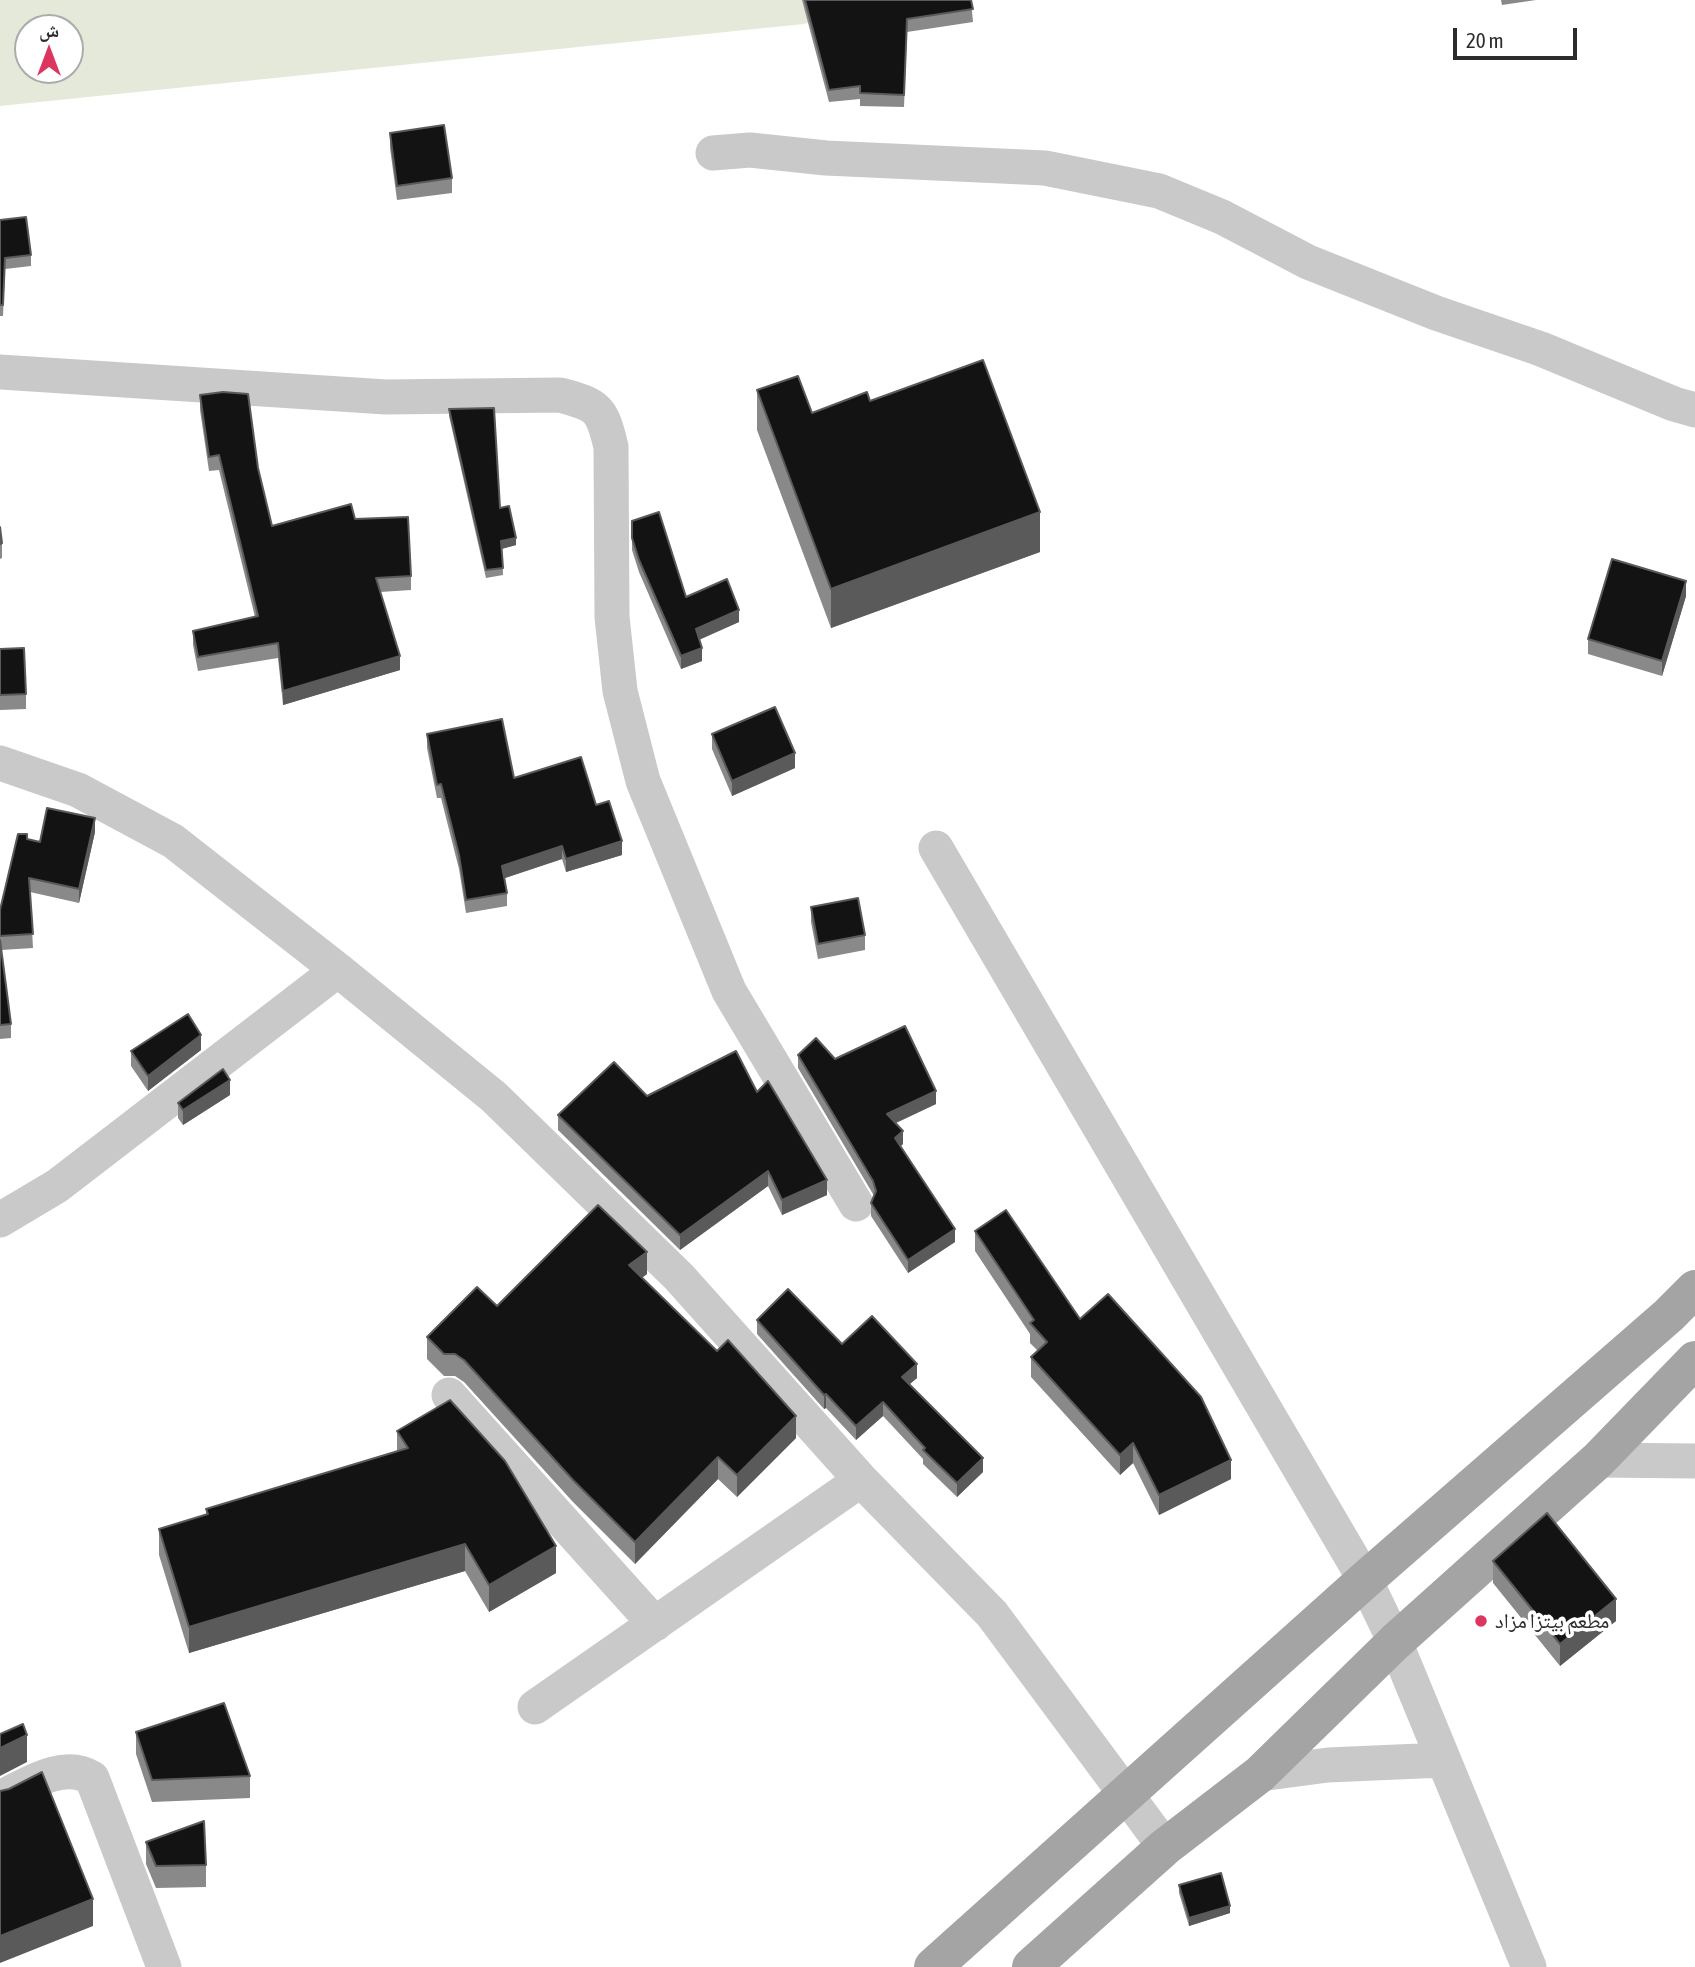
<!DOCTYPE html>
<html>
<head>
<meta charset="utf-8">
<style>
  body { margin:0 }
  #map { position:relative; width:1695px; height:1967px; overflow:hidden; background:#fff; font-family:"Asap Condensed","Noto Naskh Arabic",sans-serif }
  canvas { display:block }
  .north { position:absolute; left:14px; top:14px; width:70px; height:70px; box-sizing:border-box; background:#fff; border:2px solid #ababab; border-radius:50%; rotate:0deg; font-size:19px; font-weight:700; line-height:28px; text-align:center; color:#2c2c2c }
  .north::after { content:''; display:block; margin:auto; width:24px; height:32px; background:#dc355f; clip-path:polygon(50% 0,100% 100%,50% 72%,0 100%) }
  .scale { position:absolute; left:1453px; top:28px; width:124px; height:32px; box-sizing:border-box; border:4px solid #2c2c2c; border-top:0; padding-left:9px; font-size:21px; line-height:24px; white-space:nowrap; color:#2c2c2c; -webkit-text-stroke:5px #fff; paint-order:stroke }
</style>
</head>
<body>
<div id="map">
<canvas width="1695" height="1967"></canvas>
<div class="north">ش</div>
<div class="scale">20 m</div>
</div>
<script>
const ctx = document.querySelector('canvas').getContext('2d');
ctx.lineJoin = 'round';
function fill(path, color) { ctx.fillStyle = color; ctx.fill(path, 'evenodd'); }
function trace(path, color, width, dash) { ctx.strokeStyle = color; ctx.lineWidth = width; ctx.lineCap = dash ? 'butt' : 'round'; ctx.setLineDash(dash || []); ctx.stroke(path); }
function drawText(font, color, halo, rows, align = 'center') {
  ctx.font = font + ' "Asap Condensed","Noto Naskh Arabic",sans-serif'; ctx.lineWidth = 7; ctx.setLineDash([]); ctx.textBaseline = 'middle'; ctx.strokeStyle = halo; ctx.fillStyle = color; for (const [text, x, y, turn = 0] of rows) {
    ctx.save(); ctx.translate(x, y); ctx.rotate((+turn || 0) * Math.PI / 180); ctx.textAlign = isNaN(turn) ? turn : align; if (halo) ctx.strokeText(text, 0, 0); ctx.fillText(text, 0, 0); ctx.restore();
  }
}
fill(new Path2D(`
  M 0,0 L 881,0 L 804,24 L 0,106 ZM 28,28 L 70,28 L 70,70 L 28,70 Z`), '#e5e9d9');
trace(new Path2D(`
  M 713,153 L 750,150 L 826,158 L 1045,168 L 1159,191 L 1222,217 L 1308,262 L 1436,313 L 1541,349 L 1674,404 L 1695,410
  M 0,372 L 386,397 L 560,395 C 598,405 602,408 611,447 L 612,617 L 620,691 L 643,781 L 729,991 L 856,1204
  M 0,763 L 78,790 L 173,841 L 338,970 L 494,1097 L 679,1277 L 861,1480 L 992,1614 L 1165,1847
  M 936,848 L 1365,1580 L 1395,1642 L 1529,1967
  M 0,1220 L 57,1186 L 338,970
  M 449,1395 L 655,1624
  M 1598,1460 L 1695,1461
  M 535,1707 L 861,1480
  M 1260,1774 L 1328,1765 L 1443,1760
  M 0,1798 C 27,1785 63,1760 92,1778 L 164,1967`), '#c9c9c9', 35);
trace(new Path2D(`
  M 933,1967 L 1365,1580 L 1669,1315 L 1695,1289
  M 1031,1967 L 1165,1847 L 1260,1774 L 1395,1642 L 1598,1460 L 1695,1360`), '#a4a4a4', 38);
fill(new Path2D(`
  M 802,0 L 971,0 L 973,22 L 907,32 L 904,107 L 860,106 L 860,99 L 829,102 Z
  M 1501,0 L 1536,0 L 1502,5 Z
  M 390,133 L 452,178 L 452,193 L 397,200 L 390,148 Z
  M 0,220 L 31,255 L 31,266 L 5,269 L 3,316 L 0,316 Z
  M 757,390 L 812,413 L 1040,552 L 831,628 L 757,430 Z
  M 200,395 L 258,468 L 272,526 L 355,519 L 411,576 L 411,590 L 380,592 L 400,670 L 283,705 L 278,658 L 198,671 L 193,645 L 193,631 L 255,617 L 219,470 L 209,471 L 200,410 Z
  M 449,409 L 500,508 L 516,545 L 502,549 L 503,575 L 486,578 L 449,416 Z
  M 632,521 L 686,597 L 739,622 L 699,640 L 702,661 L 681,669 L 639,572 L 632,550 Z
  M 0,527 L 2,543 L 2,558 L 0,559 Z
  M 1686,596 L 1662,676 L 1588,654 L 1588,639 Z
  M 0,649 L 26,694 L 26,709 L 0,710 Z
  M 427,734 L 514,778 L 596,805 L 622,855 L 566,872 L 562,859 L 505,878 L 507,893 L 507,906 L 466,913 L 459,869 L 441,798 L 437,798 L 427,748 Z
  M 712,734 L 795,768 L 732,796 L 712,749 Z
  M 95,832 L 79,903 L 30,892 L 33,948 L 1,950 L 11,1024 L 11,1038 L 0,1039 L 0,910 L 27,839 L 40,842 Z
  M 811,907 L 865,935 L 865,950 L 818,959 L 811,922 Z
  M 201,1050 L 148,1091 L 131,1066 L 131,1051 Z
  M 798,1055 L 835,1059 L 936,1104 L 896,1123 L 903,1144 L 901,1146 L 955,1242 L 908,1273 L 871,1216 L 871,1203 L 874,1196 L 873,1194 L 798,1068 Z
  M 757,1092 L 827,1195 L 782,1215 L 768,1186 L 680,1250 L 558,1130 L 558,1115 L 647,1096 Z
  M 230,1095 L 183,1125 L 178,1118 L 178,1103 Z
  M 975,1231 L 1080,1319 L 1231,1479 L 1159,1515 L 1133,1463 L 1120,1475 L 1031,1377 L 1031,1357 L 1038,1351 L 1030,1343 L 1030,1334 L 975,1251 Z
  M 647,1274 L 642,1278 L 796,1438 L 737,1497 L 718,1479 L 635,1564 L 573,1502 L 464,1382 L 455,1376 L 444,1376 L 427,1359 L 427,1337 L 497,1306 Z
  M 757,1320 L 842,1344 L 917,1378 L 909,1384 L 983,1472 L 957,1497 L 923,1464 L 923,1459 L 883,1416 L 856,1440 L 826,1408 L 824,1409 L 757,1334 Z
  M 397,1431 L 556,1573 L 489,1612 L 465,1571 L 189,1653 L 159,1555 L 159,1529 L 206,1515 L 206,1509 L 397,1451 Z
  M 1493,1561 L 1616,1621 L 1560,1666 L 1493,1583 Z
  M 136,1732 L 250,1776 L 250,1798 L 152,1802 L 136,1754 Z
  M 146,1842 L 206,1865 L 206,1887 L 156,1888 L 146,1864 Z
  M 1179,1885 L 1230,1913 L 1189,1926 L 1179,1893 Z`), '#898989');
fill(new Path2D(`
  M 1040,512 L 1040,552 L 831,628 L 831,589 Z
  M 516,538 L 516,545 L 501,549 L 501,541 Z
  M 1686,581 L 1686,596 L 1662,676 L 1662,661 Z
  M 739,610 L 739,622 L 696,641 L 696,629 Z
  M 702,648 L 702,661 L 681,669 L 681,656 Z
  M 400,656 L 400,670 L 283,705 L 283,691 Z
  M 795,753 L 795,768 L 732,796 L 732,781 Z
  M 95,818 L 95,832 L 79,903 L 79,889 Z
  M 622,841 L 622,855 L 566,872 L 566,859 Z
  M 562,846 L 562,859 L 502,879 L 502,866 Z
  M 201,1035 L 201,1050 L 148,1091 L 148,1076 Z
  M 230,1080 L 230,1095 L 183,1125 L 183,1110 Z
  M 936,1091 L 936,1104 L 887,1127 L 887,1114 Z
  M 903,1131 L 903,1144 L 895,1151 L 895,1138 Z
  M 768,1171 L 768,1186 L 680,1250 L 680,1235 Z
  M 827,1180 L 827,1195 L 782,1215 L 782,1200 Z
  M 955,1229 L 955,1242 L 908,1273 L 908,1260 Z
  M 647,1252 L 647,1274 L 629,1287 L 629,1265 Z
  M 917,1364 L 917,1378 L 902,1391 L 902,1377 Z
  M 826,1394 L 826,1408 L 824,1409 L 824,1395 Z
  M 883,1402 L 883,1416 L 856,1440 L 856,1426 Z
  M 796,1416 L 796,1438 L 737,1497 L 737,1475 Z
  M 1133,1443 L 1133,1463 L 1120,1475 L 1120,1455 Z
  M 718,1457 L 718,1479 L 635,1564 L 635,1542 Z
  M 983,1458 L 983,1472 L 957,1497 L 957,1483 Z
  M 1231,1460 L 1231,1479 L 1159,1515 L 1159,1495 Z
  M 465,1544 L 465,1571 L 189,1653 L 189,1627 Z
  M 556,1546 L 556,1573 L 489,1612 L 489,1585 Z
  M 1616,1599 L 1616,1621 L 1560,1666 L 1560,1644 Z
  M 27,1735 L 27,1762 L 0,1776 L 0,1748 Z
  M 93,1899 L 93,1926 L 0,1963 L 0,1936 Z
  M 1230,1906 L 1230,1913 L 1189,1926 L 1189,1918 Z`), '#5a5a5a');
const building = new Path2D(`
  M 805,0 L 971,0 L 973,9 L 907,19 L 904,95 L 860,93 L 860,86 L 829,90 Z
  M 444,125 L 452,178 L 397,186 L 390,133 Z
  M 26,217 L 31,255 L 5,258 L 3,305 L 0,305 L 0,220 Z
  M 983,360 L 1040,512 L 831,589 L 757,390 L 798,376 L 812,413 L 867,392 L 870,401 Z
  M 223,392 L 248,394 L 258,468 L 272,526 L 351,504 L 355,519 L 408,517 L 411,576 L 376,578 L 400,656 L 283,691 L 278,643 L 198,657 L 193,631 L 258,616 L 219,455 L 209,457 L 200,395 Z
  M 494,408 L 500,508 L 509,506 L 516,538 L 501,541 L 503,568 L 486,570 L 449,409 Z
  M 659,512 L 686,597 L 727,579 L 739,610 L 696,629 L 702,648 L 681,656 L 639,560 L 632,538 L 632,521 Z
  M 0,527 L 2,543 L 0,544 Z
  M 1612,559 L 1686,581 L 1662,661 L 1588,639 Z
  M 24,648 L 26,694 L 0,695 L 0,649 Z
  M 775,707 L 795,753 L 732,781 L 712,734 Z
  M 502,719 L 514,778 L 581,757 L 596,805 L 609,801 L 622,841 L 566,859 L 562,846 L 502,866 L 507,893 L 466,900 L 459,855 L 441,784 L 437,785 L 427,734 Z
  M 47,808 L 95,818 L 79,889 L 29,878 L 33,934 L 0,936 L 0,910 L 18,834 L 27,834 L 27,839 L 40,842 Z
  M 858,898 L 865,935 L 818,944 L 811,907 Z
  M 0,940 L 11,1024 L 0,1025 Z
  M 188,1014 L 201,1035 L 148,1076 L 131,1051 Z
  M 905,1026 L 936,1091 L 887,1114 L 903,1131 L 895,1138 L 955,1229 L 908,1260 L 871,1203 L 876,1191 L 873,1181 L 798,1055 L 816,1038 L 835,1059 Z
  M 736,1051 L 757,1092 L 768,1081 L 827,1180 L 782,1200 L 768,1171 L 680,1235 L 558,1115 L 614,1062 L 647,1096 Z
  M 223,1069 L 230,1080 L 183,1110 L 178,1103 Z
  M 598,1205 L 647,1252 L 629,1265 L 717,1351 L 728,1340 L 796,1416 L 737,1475 L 718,1457 L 635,1542 L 573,1480 L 464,1360 L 455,1354 L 444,1354 L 427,1337 L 477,1287 L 497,1306 Z
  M 1006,1210 L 1080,1319 L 1108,1294 L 1201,1397 L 1231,1460 L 1159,1495 L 1133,1443 L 1120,1455 L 1031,1357 L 1047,1342 L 1030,1323 L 1034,1320 L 975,1231 Z
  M 788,1289 L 842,1344 L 872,1316 L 917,1364 L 902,1377 L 983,1458 L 957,1483 L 923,1450 L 925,1448 L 883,1402 L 856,1426 L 826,1394 L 824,1395 L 757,1320 Z
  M 450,1400 L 505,1461 L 556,1546 L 489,1585 L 465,1544 L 189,1627 L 159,1529 L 208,1514 L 206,1509 L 408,1448 L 397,1431 Z
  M 1547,1513 L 1616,1599 L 1560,1644 L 1493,1561 Z
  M 224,1703 L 250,1776 L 152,1780 L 136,1732 Z
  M 23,1724 L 27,1735 L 0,1748 L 0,1734 Z
  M 42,1772 L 93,1899 L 0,1936 L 0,1791 L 9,1789 Z
  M 204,1821 L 206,1865 L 156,1866 L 146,1842 Z
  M 1221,1873 L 1230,1906 L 1189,1918 L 1179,1885 Z`);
fill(building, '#131313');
trace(building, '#5a5a5a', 2);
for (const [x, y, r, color] of [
  [1481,1621,7,"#dc355f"]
]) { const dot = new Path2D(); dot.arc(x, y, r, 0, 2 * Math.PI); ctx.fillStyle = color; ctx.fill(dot); trace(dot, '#fff', 2.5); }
drawText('21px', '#2c2c2c', '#fff', [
  ["مطعم بيتزا مزاد",1495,1621]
], 'left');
</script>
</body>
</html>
